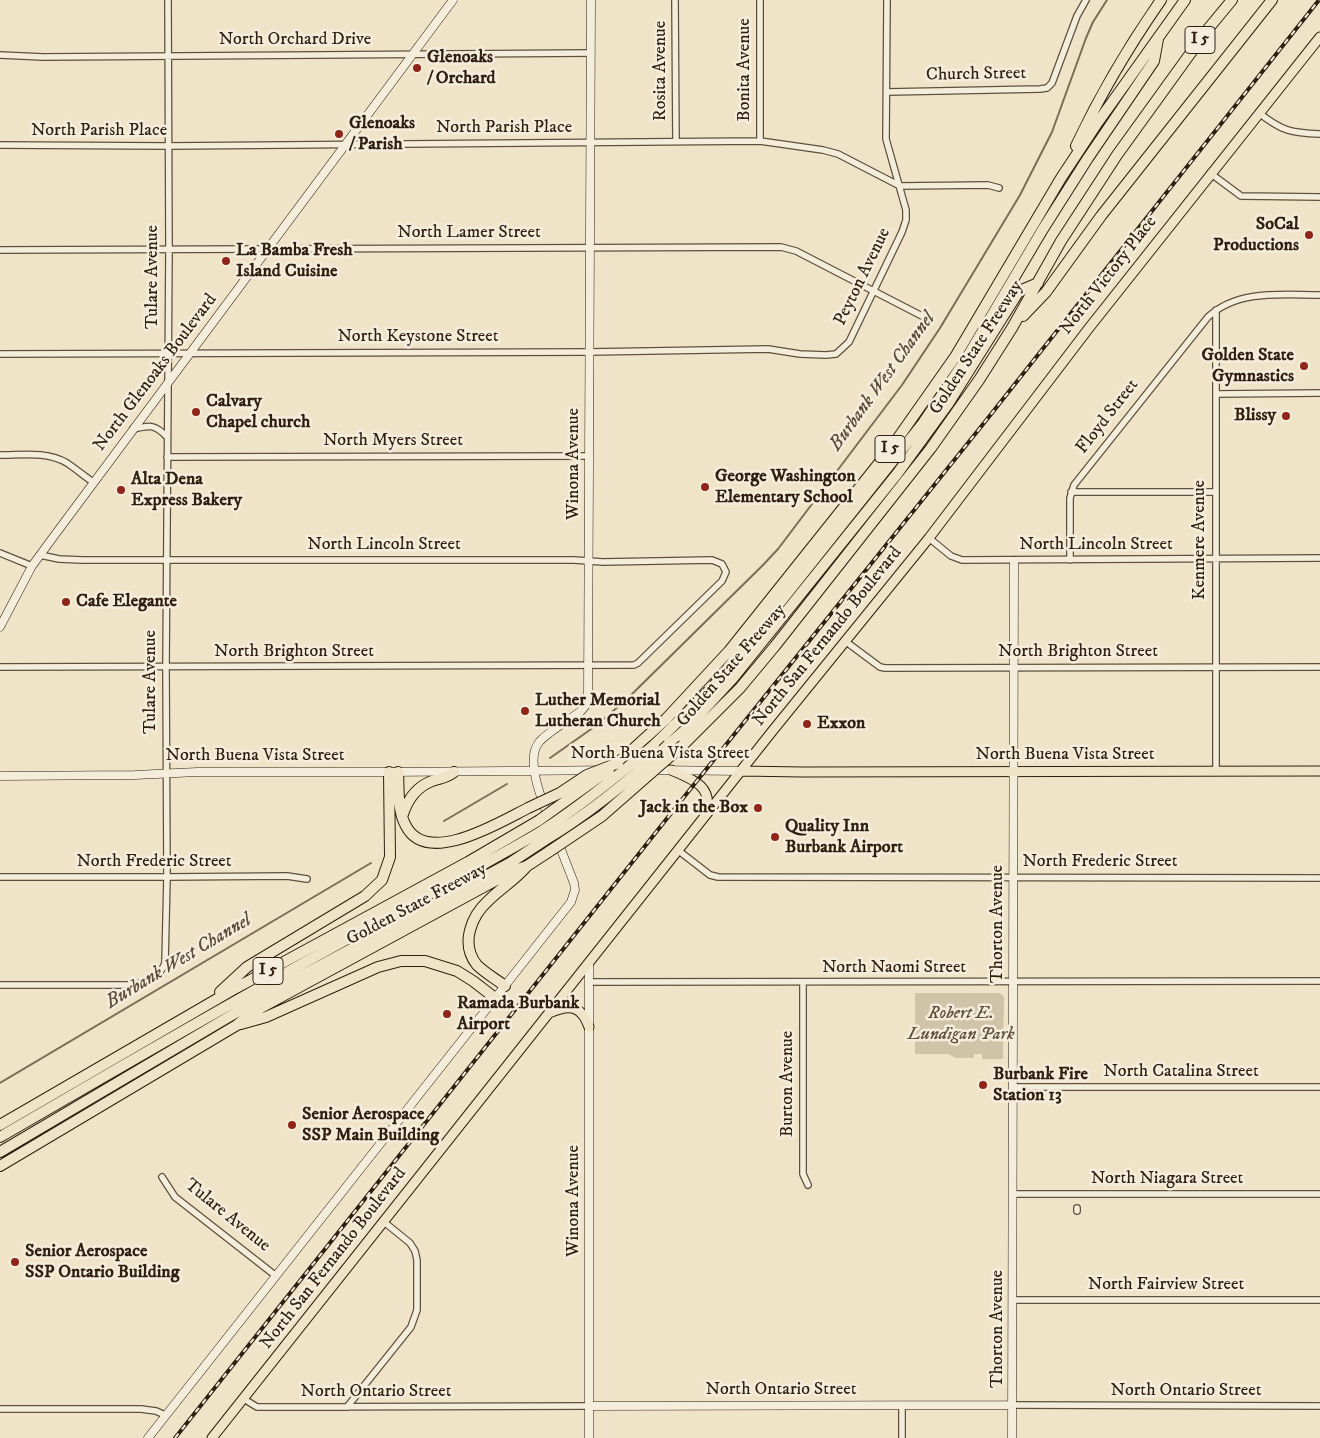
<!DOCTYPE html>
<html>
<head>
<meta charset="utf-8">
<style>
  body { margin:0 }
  canvas { display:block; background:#f0e4c8 }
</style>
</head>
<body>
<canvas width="1320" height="1438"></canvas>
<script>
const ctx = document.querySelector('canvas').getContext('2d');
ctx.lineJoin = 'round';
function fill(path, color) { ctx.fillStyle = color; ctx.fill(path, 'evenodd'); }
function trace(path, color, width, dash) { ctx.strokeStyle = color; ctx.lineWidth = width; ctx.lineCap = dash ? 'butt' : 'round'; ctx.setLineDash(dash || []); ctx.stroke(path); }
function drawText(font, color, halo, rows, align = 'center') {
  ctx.font = font + ' "IM FELL DW Pica",serif'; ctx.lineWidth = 5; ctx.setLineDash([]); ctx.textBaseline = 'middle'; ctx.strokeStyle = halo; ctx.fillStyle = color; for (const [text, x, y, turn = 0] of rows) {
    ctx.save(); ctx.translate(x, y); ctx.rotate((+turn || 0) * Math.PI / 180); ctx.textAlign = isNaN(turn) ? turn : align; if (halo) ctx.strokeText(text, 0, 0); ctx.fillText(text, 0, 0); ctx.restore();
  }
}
fill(new Path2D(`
  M 915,993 L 1000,993 L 1004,997 L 1003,1059 L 982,1059 L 982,1054 L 974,1054 L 974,1058 L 955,1058 L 949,1054 L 915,1054 Z`), '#cfc3a8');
trace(new Path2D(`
  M 550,758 L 597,725 L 628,698 L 763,565 L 778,549 L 902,385 L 940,328 L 1020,195 L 1052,132 L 1086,38 L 1093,22 L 1107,0
  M 444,821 L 507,784
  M 0,1083 L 371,863`), '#7b6d58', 2);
const street = new Path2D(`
  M 675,0 L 676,141
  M 0,55 L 43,57 L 591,53
  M 887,92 L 1040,89 L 1047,88 L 1052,83 L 1077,16 L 1086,0
  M 1259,113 C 1282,131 1291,133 1320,134
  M 760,141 L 760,0
  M 0,145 L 168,146 L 760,141 L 823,150 L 838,154 L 900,186 L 988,185 L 999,188
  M 1210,173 L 1241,196 L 1320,197
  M 0,250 L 781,247 L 796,251 L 922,316
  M 1216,310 L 1216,771
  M 0,354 L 589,352 L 768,349 L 800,354 L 826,355 L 836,354 L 849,342 L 902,232 L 906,220 L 906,210 L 886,139 L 887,0
  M 1216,394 L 1320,393
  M 133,429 C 149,425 155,424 167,437
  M 0,455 C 22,455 47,451 67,463 C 76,469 84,476 93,482
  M 167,457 L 589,456
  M 1071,492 L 1216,492
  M 929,538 L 951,556 L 962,560 L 1320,558
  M 0,553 L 32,566
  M 1070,560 L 1070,498 L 1074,485 L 1208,317 C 1238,289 1282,295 1320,295
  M 845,641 L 880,667 L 885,668 L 1320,667
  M 0,667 L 634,665 L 638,663 L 722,581 L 726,572 L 722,564 L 712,560 L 603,562 L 574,560 L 82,560 L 59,559 L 40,555
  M 679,851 L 710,875 L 718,877 L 1320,878
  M 0,877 L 167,877 L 287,876 L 307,879
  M 589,982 L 1320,981
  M 803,983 L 803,1174 L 808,1185
  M 0,985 L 133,985 C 147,982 160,977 165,963 L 167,877 L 166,667 L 169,249 L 168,0
  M 1013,1087 L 1320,1087
  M 162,1177 L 175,1197 L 276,1276
  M 1013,1194 L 1320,1194
  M 1077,1208 L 1077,1211
  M 1013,1300 L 1320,1300
  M 244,1399 L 257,1407 L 268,1407 L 588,1406
  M 902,1405 L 902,1438
  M 1012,1405 L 1320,1406
  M 347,1407 L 411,1327 L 417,1310 L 417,1260 L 415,1251 L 410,1243 L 384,1222
  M 0,1409 L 141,1409 L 156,1411 L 165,1415`);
const secondary = new Path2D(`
  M 0,627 L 32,566 L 54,536 L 453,0
  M 652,770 L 741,771
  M 0,776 L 135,775 L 197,772 L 389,772 L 625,770
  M 549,819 C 542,800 524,758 540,741 C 552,729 568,721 581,711 L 586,705 L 588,697 L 591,0
  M 588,1406 L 1012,1405
  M 148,1438 L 571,902 L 575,890 L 574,883 L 553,829
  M 589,1438 L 589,964
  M 1012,1438 L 1014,561`);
const primary = new Path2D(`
  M 671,770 C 692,779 714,786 706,814
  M 741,771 L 802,772 L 1320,771
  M 549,1013 C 570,1004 581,1005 589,1027
  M 212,1438 L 774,729 L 929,538 L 1089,328 L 1320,37`);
const highway = new Path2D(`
  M 1076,146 C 1100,95 1129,46 1161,0
  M 1023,316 L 1046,292 L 1101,216 L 1272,0
  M 654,745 L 712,688 L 923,423 L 966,359 L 1043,229 L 1088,158 L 1154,61 L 1158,39
  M 668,745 L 686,729 L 733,678 L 897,474 L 948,404 L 1019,291 L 1038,283
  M 683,745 L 740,688 L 775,646 L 931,448 L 979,380 L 1012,328 L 1061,241 L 1117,155 L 1208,29 L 1232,0
  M 618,763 L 666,719 L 729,651 L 891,448 L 955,357 L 1061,178 L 1098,122 L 1185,0
  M 398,772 C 399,789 397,810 406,826 C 427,867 500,822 528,808
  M 403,814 C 408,799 416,787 432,781 C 441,778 447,778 454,772
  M 505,986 C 496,979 485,973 477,965 C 460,944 471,916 489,900 C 501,888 515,880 526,867
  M 220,992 L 247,967 L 365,896 L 382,880 L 390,857 L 389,772
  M 241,1024 L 266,1017 L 378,967 L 401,961 L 425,961 L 457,971 L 473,981 L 495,998
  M 0,1125 L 236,988 L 468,862 L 538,821
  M 0,1137 C 95,1082 190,1026 286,973 C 371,925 458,880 542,831
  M 0,1152 L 259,999 L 510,863 L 545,840
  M 0,1166 L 237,1025 L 253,1012 L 513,871 L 527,866 L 550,851`);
trace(street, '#5e503c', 8);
trace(secondary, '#2e1f0e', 9);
trace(primary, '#2e1f0e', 11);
trace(highway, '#2e1f0e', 12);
trace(street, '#f5eddb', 5.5);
trace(secondary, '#f5eddb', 8);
trace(primary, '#f0e4c8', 9);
trace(highway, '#f0e4c8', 10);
const rail = new Path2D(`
  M 175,1438 L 684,797 L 988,418 L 1319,0`);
trace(rail, '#2e1f0e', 4);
trace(rail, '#f5eddb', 2, [5.5]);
const highwayBridge = new Path2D(`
  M 528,808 L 560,793 L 587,775 L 618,763
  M 538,821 L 609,770
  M 542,831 C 581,805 618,776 654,745
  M 545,840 C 590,813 630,780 668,745
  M 550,851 L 602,816 L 683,745`);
trace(highwayBridge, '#2e1f0e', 12, []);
trace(highwayBridge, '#f0e4c8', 10);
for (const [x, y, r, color] of [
  [417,68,5,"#8f2418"],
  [339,134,5,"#8f2418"],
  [1309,235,5,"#8f2418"],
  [226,261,5,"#8f2418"],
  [1304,366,5,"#8f2418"],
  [196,412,5,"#8f2418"],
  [1286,416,5,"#8f2418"],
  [705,487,5,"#8f2418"],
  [121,490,5,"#8f2418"],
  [66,602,5,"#8f2418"],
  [525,711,5,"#8f2418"],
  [807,724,5,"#8f2418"],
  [758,808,5,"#8f2418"],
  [775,837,5,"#8f2418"],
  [447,1014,5,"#8f2418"],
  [983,1085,5,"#8f2418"],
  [292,1125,5,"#8f2418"],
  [15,1262,5,"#8f2418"]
]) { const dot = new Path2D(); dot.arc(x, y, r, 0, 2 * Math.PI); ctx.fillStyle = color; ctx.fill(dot); trace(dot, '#f5eddb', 2); }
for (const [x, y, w] of [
  [1200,40,30],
  [890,449,30],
  [268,971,30]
]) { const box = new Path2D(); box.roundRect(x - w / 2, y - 13.5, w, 27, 4); ctx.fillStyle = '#f5eddb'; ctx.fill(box); trace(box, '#2e1f0e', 1); }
drawText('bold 16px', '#2e1f0e', null, [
  ["I 5",1200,40],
  ["I 5",890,449],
  ["I 5",268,971]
]);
drawText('18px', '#2e1f0e', '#f5eddb', [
  ["North Orchard Drive",295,40],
  ["Bonita Avenue",745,70,-90],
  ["Rosita Avenue",661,71,-90],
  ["Church Street",976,75,-1],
  ["North Parish Place",504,128],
  ["North Parish Place",99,131],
  ["North Lamer Street",469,233],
  ["North Victory Place",1109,276,-52],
  ["Tulare Avenue",153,277,-90],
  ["Peyton Avenue",863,277,-64],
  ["North Keystone Street",418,337],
  ["Golden State Freeway",977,348,-57],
  ["North Glenoaks Boulevard",156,373,-53],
  ["Floyd Street",1108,417,-52],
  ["North Myers Street",393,441],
  ["Winona Avenue",574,464,-90],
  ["Kenmere Avenue",1200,540,-90],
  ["North Lincoln Street",384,545],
  ["North Lincoln Street",1096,545],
  ["North San Fernando Boulevard",828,637,-51],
  ["North Brighton Street",294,652],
  ["North Brighton Street",1078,652],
  ["Golden State Freeway",732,666,-49],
  ["Tulare Avenue",151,682,-90],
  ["North Buena Vista Street",660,754],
  ["North Buena Vista Street",1065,755],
  ["North Buena Vista Street",255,756],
  ["North Frederic Street",154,862],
  ["North Frederic Street",1100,862],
  ["Golden State Freeway",417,905,-28],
  ["Thorton Avenue",998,924,-90],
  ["North Naomi Street",894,968],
  ["North Catalina Street",1181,1072],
  ["Burton Avenue",788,1084,-90],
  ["North Niagara Street",1167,1179],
  ["Winona Avenue",574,1201,-90],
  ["Tulare Avenue",227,1216,39],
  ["North San Fernando Boulevard",334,1259,-52],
  ["North Fairview Street",1166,1285],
  ["Thorton Avenue",998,1329,-90],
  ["North Ontario Street",781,1390],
  ["North Ontario Street",1186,1391],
  ["North Ontario Street",376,1392]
]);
drawText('bold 18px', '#2e1f0e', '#f5eddb', [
  ["Glenoaks",427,58],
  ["/ Orchard",427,79],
  ["Glenoaks",349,124],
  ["/ Parish",349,145],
  ["SoCal",1299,225,"right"],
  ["Productions",1299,246,"right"],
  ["La Bamba Fresh",236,251],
  ["Island Cuisine",236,272],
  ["Golden State",1294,356,"right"],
  ["Gymnastics",1294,377,"right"],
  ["Calvary",206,402],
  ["Chapel church",206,423],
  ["Blissy",1276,416,"right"],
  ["George Washington",715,477],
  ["Elementary School",715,498],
  ["Alta Dena",131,480],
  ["Express Bakery",131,501],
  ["Cafe Elegante",76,602],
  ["Luther Memorial",535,701],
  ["Lutheran Church",535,722],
  ["Exxon",817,724],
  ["Jack in the Box",748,808,"right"],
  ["Quality Inn",785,827],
  ["Burbank Airport",785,848],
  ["Ramada Burbank",457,1004],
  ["Airport",457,1025],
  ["Burbank Fire",993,1075],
  ["Station 13",993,1096],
  ["Senior Aerospace",302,1115],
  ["SSP Main Building",302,1136],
  ["Senior Aerospace",25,1252],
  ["SSP Ontario Building",25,1273]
], 'left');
drawText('italic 18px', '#5e503c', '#f5eddb', [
  ["Robert E.",961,1014],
  ["Lundigan Park",961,1035]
]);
drawText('italic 19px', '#5b4c39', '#f5eddb', [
  ["Burbank West Channel",883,382,-54],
  ["Burbank West Channel",179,962,-31]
]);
</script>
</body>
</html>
